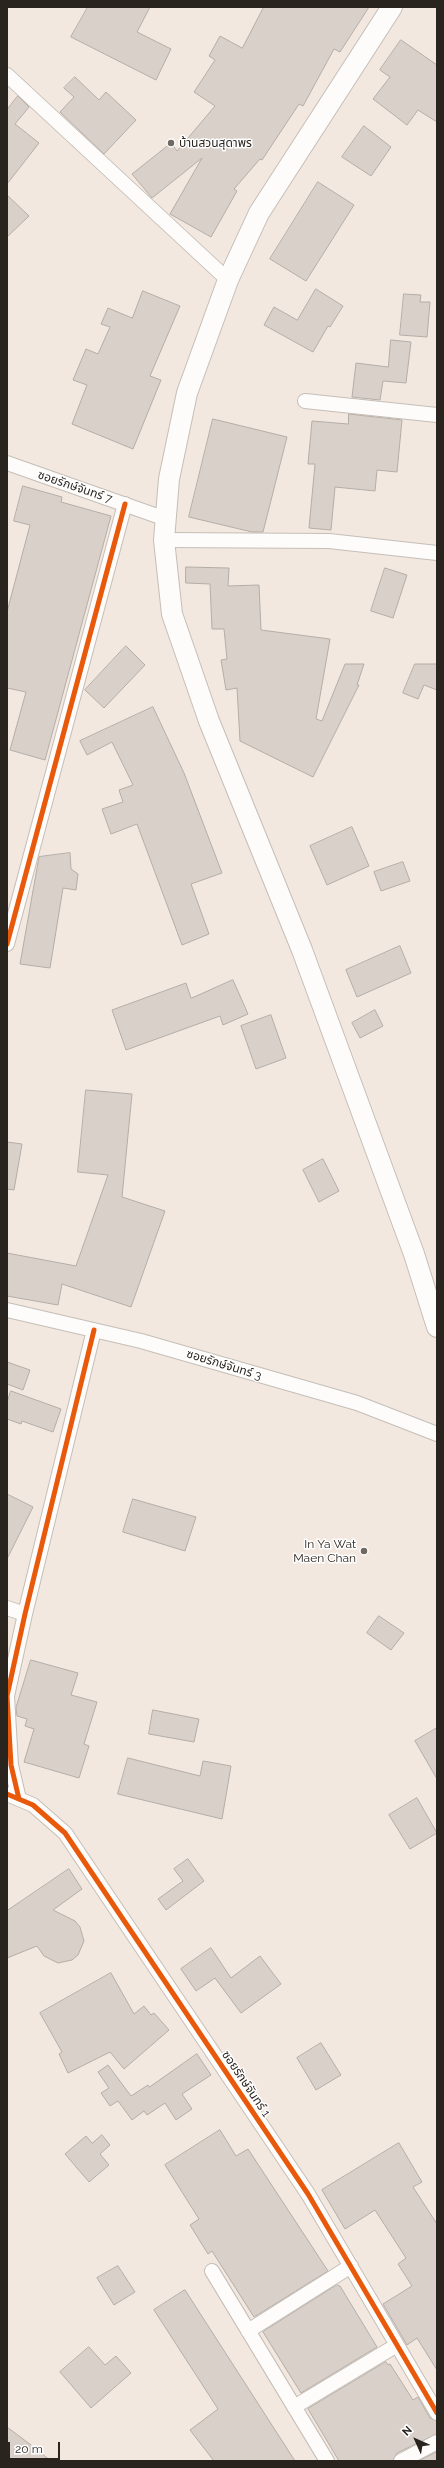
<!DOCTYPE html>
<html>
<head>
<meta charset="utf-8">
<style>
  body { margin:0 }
  #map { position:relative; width:444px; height:2468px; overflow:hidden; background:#f2e8e0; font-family:Raleway,sans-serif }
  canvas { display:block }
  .frame { position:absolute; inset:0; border:8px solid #2a241e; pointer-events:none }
  .north { position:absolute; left:396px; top:2420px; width:40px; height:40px; -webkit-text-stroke:3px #fff; paint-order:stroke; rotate:315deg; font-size:11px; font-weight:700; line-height:16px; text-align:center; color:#2a241e }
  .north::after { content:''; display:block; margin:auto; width:14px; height:18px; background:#2a241e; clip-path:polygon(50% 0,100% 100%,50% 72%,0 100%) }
  .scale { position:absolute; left:8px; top:2442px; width:52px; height:18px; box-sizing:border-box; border:2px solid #2a241e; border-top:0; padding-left:5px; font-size:12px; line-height:14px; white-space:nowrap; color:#2a241e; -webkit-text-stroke:3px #fff; paint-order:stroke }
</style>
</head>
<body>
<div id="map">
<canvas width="444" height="2468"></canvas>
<div class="frame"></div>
<div class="north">N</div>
<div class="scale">20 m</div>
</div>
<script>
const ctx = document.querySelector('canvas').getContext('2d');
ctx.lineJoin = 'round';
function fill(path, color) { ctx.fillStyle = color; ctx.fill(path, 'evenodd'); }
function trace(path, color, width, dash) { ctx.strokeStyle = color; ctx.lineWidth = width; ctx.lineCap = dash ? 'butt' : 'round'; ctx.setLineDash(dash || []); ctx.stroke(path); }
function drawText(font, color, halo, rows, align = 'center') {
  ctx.font = font + ' Raleway,"Noto Sans Thai",sans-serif'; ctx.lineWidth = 3; ctx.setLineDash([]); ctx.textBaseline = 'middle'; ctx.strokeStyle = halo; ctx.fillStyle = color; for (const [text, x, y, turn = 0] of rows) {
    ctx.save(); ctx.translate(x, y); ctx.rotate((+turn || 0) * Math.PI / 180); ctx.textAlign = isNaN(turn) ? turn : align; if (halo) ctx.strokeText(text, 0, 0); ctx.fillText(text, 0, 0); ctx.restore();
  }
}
const building = new Path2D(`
  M 88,7 L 150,7 L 137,32 L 171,49 L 156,80 L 71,37 Z
  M 264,7 L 369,7 L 340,52 L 334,49 L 303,106 L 299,104 L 262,160 L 260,159 L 234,189 L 237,191 L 211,237 L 170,214 L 202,158 L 152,198 L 132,174 L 171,143 L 177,151 L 215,106 L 194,92 L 215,60 L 209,56 L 220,36 L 242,48 Z
  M 401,40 L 437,65 L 437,122 L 418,110 L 407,125 L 373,99 L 390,77 L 380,70 Z
  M 75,77 L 99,100 L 106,92 L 136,120 L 104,154 L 60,112 L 74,97 L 64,88 Z
  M 18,96 L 29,107 L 15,124 L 39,143 L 7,184 L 7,110 Z
  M 364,126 L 391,147 L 371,176 L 342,157 Z
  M 318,182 L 354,205 L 306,281 L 270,259 Z
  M 7,195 L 29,216 L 7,237 Z
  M 316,289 L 343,306 L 330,327 L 328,326 L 313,352 L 264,325 L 274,307 L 297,320 Z
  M 143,291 L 180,306 L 150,376 L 161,380 L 133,449 L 72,424 L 87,385 L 73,380 L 86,349 L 98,354 L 110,327 L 101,324 L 108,308 L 132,318 Z
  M 404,294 L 421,295 L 420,302 L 430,302 L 427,337 L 400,335 Z
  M 391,340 L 411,342 L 406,383 L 383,381 L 380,400 L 352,397 L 356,363 L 388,367 Z
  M 349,414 L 402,420 L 397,472 L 377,470 L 375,491 L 335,487 L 331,530 L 309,528 L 315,464 L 308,464 L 312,421 L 348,424 Z
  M 213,419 L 287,437 L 263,532 L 252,532 L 189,517 Z
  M 23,486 L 62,497 L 61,502 L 111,516 L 45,760 L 10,750 L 26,692 L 7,688 L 7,612 L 30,525 L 14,521 Z
  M 186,567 L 229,568 L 228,586 L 259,585 L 261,630 L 330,639 L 316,719 L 322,721 L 345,664 L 364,664 L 357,685 L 359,685 L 313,777 L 240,741 L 237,688 L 226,690 L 221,660 L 227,659 L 224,629 L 212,629 L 210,584 L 186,583 Z
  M 385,568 L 407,575 L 393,618 L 371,611 Z
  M 126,646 L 145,665 L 104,708 L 85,690 Z
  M 415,664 L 437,664 L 437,690 L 424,685 L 418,699 L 403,693 Z
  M 153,707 L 184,773 L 222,873 L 191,884 L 209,934 L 182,945 L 137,824 L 111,834 L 102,809 L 123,802 L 119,790 L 133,785 L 112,742 L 87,755 L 80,741 Z
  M 352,827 L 369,866 L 327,885 L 310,846 Z
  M 70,853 L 71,869 L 78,874 L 76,890 L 63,888 L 50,968 L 20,964 L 39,857 Z
  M 403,862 L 410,881 L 381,891 L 374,872 Z
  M 400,946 L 411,973 L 357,997 L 346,970 Z
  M 233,980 L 248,1014 L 223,1025 L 220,1016 L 126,1050 L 112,1010 L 186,983 L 191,998 Z
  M 375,1010 L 383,1026 L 360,1038 L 352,1023 Z
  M 271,1015 L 286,1058 L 256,1069 L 241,1026 Z
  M 86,1090 L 132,1094 L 122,1197 L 165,1211 L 131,1307 L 62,1284 L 58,1305 L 7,1296 L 7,1253 L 76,1266 L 108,1175 L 78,1172 Z
  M 7,1142 L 22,1144 L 14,1190 L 7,1189 Z
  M 323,1159 L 339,1191 L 319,1202 L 303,1170 Z
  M 7,1362 L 30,1370 L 23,1390 L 7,1384 Z
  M 11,1391 L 61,1409 L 53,1432 L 22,1421 L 21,1424 L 7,1419 L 7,1403 Z
  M 7,1494 L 33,1507 L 7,1559 Z
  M 133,1499 L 196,1517 L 185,1551 L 123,1532 Z
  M 379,1616 L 404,1633 L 391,1650 L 367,1633 Z
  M 31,1660 L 78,1673 L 71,1695 L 97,1702 L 84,1744 L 89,1746 L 79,1778 L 24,1762 L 34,1729 L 25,1726 L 27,1719 L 17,1716 L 16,1708 Z
  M 153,1710 L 199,1719 L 194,1742 L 149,1734 Z
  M 437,1728 L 437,1779 L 415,1741 Z
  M 128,1758 L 200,1776 L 203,1761 L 231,1766 L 222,1819 L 118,1794 Z
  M 417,1798 L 437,1833 L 410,1849 L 389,1815 Z
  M 188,1859 L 204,1881 L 166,1910 L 158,1899 L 183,1881 L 174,1869 Z
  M 69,1869 L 82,1889 L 53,1910 L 75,1921 L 80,1927 L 84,1941 L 78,1955 L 72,1960 L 58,1963 L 44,1956 L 37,1946 L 7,1958 L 7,1911 Z
  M 211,1948 L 231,1978 L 260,1956 L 281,1984 L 241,2013 L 215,1978 L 196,1991 L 181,1969 Z
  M 111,1973 L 134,2014 L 144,2006 L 151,2015 L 154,2013 L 169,2030 L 124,2069 L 110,2052 L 68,2073 L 59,2054 L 62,2052 L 40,2013 Z
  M 321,2043 L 341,2075 L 316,2090 L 297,2058 Z
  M 197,2054 L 211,2075 L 182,2094 L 192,2109 L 176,2120 L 165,2103 L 147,2115 L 144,2111 L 132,2120 L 118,2101 L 110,2106 L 101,2093 L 109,2088 L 98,2072 L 108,2065 L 131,2096 L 148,2085 L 149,2087 Z
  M 220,2130 L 236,2156 L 248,2149 L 328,2271 L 254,2317 L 212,2251 L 208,2254 L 190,2225 L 199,2219 L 165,2165 Z
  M 102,2135 L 110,2145 L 100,2154 L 109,2165 L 89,2182 L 65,2154 L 86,2136 L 92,2143 Z
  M 399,2143 L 422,2182 L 413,2187 L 437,2224 L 437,2370 L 417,2338 L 407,2345 L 383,2304 L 412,2286 L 398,2264 L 406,2258 L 375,2210 L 345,2229 L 322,2190 Z
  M 118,2266 L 135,2292 L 114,2305 L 97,2278 Z
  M 337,2285 L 340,2286 L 377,2347 L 301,2393 L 263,2332 Z
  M 185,2290 L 295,2461 L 214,2461 L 190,2430 L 218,2409 L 154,2310 Z
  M 89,2347 L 105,2365 L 116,2356 L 131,2373 L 91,2408 L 60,2372 Z
  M 386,2362 L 388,2365 L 390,2364 L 413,2400 L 418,2397 L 430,2418 L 437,2421 L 437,2434 L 397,2453 L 393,2461 L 339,2461 L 308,2409 Z
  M 7,2427 L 31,2445 L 51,2461 L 7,2461 Z
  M 437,2452 L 437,2461 L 419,2461 Z`);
fill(building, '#d9d0ca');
trace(building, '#b4ada7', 1);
const street = new Path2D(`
  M 7,75 L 228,280
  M 305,401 L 437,415
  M 7,463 L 166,519
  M 164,540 L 329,541 L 437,553
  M 7,944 L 125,504
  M 7,1310 L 141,1341 L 357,1403 L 437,1434
  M 7,1608 L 25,1614
  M 7,1794 L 33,1805 L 65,1833 L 308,2194 L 437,2413
  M 19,1799 L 11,1765 L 7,1696 L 25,1614 L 94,1330
  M 212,2271 L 327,2461
  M 248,2331 L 351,2266
  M 294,2407 L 397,2345
  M 401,2461 L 437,2442`);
const secondary = new Path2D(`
  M 392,7 L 259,213 L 228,280 L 187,393 L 169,479 L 164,540 L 172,614 L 209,721 L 302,950 L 414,1254 L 437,1327`);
trace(street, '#c5beb7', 16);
trace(secondary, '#c5beb7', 22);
trace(street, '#fdfcfa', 14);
trace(secondary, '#fdfcfa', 20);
trace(new Path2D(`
  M 7,944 L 125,504
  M 7,1794 L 33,1805 L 65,1833 L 308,2194 L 437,2413
  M 19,1799 L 11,1765 L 7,1696 L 25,1614 L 94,1330`), '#e8590c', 5);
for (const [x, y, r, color] of [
  [171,143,4,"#706962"],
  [364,1551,4,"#706962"]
]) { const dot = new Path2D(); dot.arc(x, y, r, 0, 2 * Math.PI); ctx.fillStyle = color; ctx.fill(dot); trace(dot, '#fff', 1.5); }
drawText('12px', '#2a241e', '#fff', [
  ["บ้านสวนสุดาพร",179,143],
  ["In Ya Wat",356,1544,"right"],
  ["Maen Chan",356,1558,"right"]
], 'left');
drawText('12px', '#2a241e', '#fff', [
  ["ซอยรักษ์จันทร์ 7",75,487,19],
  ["ซอยรักษ์จันทร์ 3",224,1365,17],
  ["ซอยรักษ์จันทร์ 1",246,2084,56]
]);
</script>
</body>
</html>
